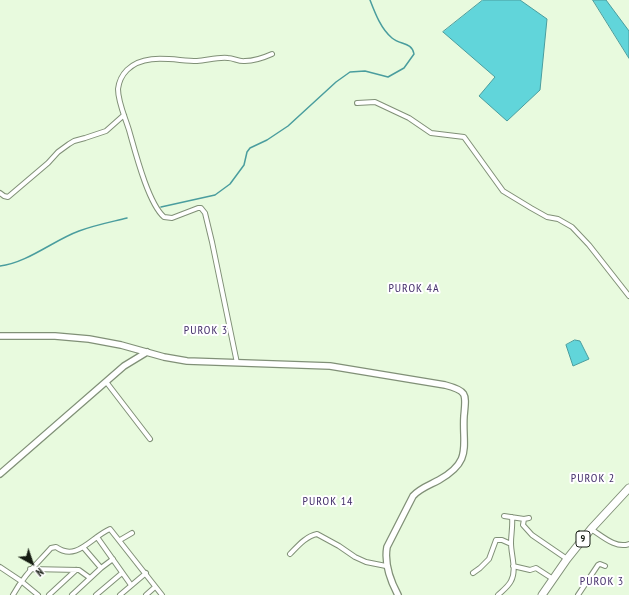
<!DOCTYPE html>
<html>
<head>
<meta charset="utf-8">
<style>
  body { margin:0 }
  #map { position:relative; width:629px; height:595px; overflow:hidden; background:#e8fade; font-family:"PT Sans Narrow",sans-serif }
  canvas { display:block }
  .north { position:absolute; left:12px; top:543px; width:40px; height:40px; -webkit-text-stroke:3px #fff; paint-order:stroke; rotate:140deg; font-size:11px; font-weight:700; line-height:16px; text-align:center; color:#151b12 }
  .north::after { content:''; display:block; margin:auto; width:14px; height:18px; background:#151b12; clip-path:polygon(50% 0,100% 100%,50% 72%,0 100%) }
</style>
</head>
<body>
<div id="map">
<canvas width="629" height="595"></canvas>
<div class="north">N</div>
</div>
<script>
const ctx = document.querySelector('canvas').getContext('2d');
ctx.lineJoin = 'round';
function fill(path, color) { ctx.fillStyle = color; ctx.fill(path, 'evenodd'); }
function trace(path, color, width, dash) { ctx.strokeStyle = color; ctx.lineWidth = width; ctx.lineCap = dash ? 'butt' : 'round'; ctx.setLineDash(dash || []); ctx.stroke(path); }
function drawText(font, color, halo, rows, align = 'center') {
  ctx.font = font + ' "PT Sans Narrow",sans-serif'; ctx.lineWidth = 4; ctx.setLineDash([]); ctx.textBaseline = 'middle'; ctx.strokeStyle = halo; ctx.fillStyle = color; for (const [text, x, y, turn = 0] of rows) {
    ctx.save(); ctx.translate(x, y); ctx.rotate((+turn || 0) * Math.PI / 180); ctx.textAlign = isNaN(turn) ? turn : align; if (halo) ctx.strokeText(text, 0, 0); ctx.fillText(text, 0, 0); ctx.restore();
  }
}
const water = new Path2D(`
  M 483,0 L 520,0 L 547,19 L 540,90 L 507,121 L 479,96 L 495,77 L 443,32 Z
  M 593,0 L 606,0 L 629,31 L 629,58 Z
  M 575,340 L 580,341 L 589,359 L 573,366 L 566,345 Z`);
fill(water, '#61d5da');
trace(water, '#4a9d9e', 1);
trace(new Path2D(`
  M 161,207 L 215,195 L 230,184 L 244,165 L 247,152 L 250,148 L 267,140 L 288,126 L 336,82 L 350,72 L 365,71 L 388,77 L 404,68 L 414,54 C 412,42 400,45 392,38 C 381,29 375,13 370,0
  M 0,266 C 27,263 54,240 79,231 C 95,225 111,222 127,218`), '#4a9d9e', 1.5);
const street = new Path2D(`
  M 357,103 L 375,102 L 409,118 L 431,133 L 464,137 L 503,191 L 531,208 L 547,217 L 558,219 L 572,227 L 589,245 L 629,296
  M 0,193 L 4,196 L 8,197 L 48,163 L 58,152 L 69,144 L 74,141 L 85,138 L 106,131 L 124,115
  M 237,363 L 212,242 L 205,213 L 201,208 L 198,208 L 172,218 L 164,217 C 148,203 135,151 129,130 C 125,117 118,102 118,89 C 119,81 122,75 127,70 C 145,52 175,61 197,61 C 208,60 218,57 228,58 C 234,58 239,62 245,61 C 255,61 263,58 272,54
  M 107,383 L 150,439
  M 504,516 L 524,519
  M 529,518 L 524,519 L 523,525 L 532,535 L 567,559
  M 591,529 C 602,536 616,549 629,544
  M 97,537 L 131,585
  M 120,540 L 132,533
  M 83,547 L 101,568
  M 290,554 C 297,547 306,536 317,534 L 339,546 L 355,557 L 366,562 L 386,566
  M 513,566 L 530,570 L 536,568 L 553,579
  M 0,567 L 21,581 L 38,595
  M 30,569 L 79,570 L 90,578
  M 473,573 L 480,568 L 489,559 L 496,540 L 502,540 L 511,544
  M 13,595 C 24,575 36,565 51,548 L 56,547 C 77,562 91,537 110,529 L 162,595
  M 49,595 L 76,570
  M 72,595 L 101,568 L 113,559
  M 96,595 L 122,573
  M 120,595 L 146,573
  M 146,595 L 155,587
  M 498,595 C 502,591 508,587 511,581 C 517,570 511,555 511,543 C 511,534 513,526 512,517
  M 578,595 L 598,565 L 600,564 L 605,566`);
const secondary = new Path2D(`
  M 0,336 L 55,336 L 89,339 L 121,345 L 164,357 L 187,361 L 330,366 L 445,385 C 468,391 466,394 464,416 C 462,446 473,461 439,480 C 430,485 420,488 413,496 L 387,547 C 384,564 390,580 398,595
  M 0,474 L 124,366 L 147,352`);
const highway = new Path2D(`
  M 542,595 L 567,559 L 591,529 L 629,488`);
trace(street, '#809077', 6);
trace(secondary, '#809077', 8);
trace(highway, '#809077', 9);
trace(street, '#fff', 4);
trace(secondary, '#fff', 5.5);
trace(highway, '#fff', 7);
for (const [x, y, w] of [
  [583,539,14]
]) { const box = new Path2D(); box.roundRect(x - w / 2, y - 8, w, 16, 3); ctx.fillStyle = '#fff'; ctx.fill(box); trace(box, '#151b12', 1); }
drawText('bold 10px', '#151b12', null, [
  ["9",583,539]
]);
ctx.letterSpacing = '1px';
drawText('12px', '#442f6b', '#fff', [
  ["PUROK 4A",414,289],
  ["PUROK 3",206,331],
  ["PUROK 2",593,479],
  ["PUROK 14",328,502],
  ["PUROK 3",602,582]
]);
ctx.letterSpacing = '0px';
</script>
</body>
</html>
